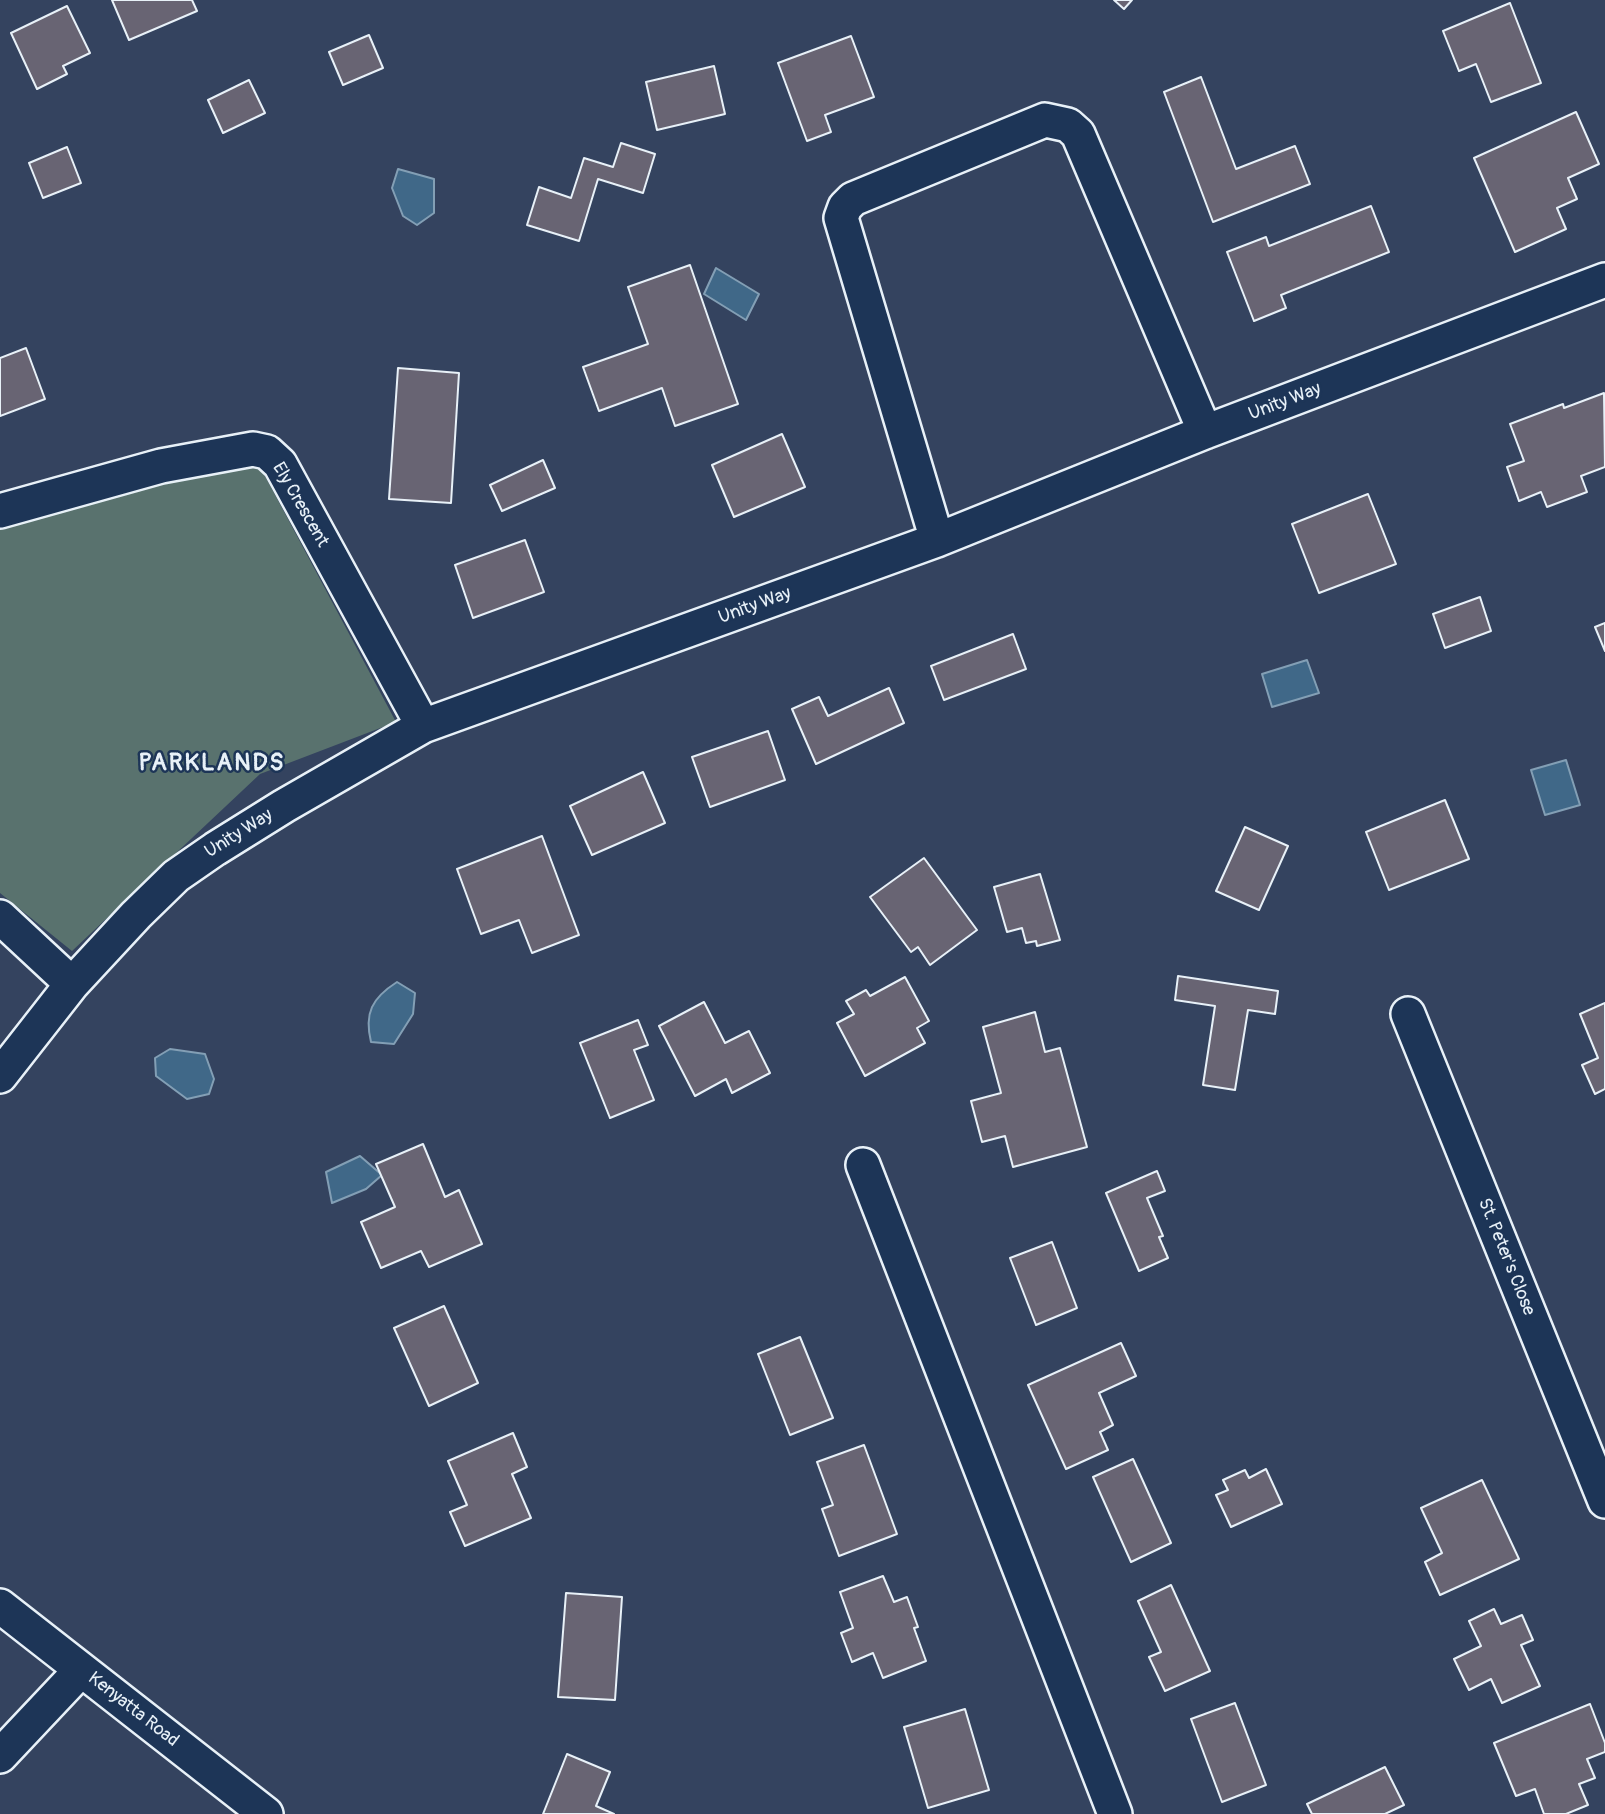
<!DOCTYPE html>
<html>
<head>
<meta charset="utf-8">
<style>
  body { margin:0 }
  canvas { display:block; background:#34435f }
</style>
</head>
<body>
<canvas width="1605" height="1814"></canvas>
<script>
const ctx = document.querySelector('canvas').getContext('2d');
ctx.lineJoin = 'round';
function fill(path, color) { ctx.fillStyle = color; ctx.fill(path, 'evenodd'); }
function trace(path, color, width, dash) { ctx.strokeStyle = color; ctx.lineWidth = width; ctx.lineCap = dash ? 'butt' : 'round'; ctx.setLineDash(dash || []); ctx.stroke(path); }
function drawText(font, color, halo, rows, align = 'center') {
  ctx.font = font + ' Pangolin,sans-serif'; ctx.lineWidth = 5; ctx.setLineDash([]); ctx.textBaseline = 'middle'; ctx.strokeStyle = halo; ctx.fillStyle = color; for (const [text, x, y, turn = 0] of rows) {
    ctx.save(); ctx.translate(x, y); ctx.rotate((+turn || 0) * Math.PI / 180); ctx.textAlign = isNaN(turn) ? turn : align; if (halo) ctx.strokeText(text, 0, 0); ctx.fillText(text, 0, 0); ctx.restore();
  }
}
fill(new Path2D(`
  M 256,459 L 396,722 L 260,774 L 72,951 L 0,893 L 0,521 Z`), '#59726e');
const water = new Path2D(`
  M 398,169 L 434,179 L 434,213 L 417,225 L 403,216 L 392,188 Z
  M 716,268 L 759,294 L 746,320 L 704,294 Z
  M 1307,660 L 1319,693 L 1272,707 L 1262,674 Z
  M 1566,760 L 1580,805 L 1545,815 L 1531,770 Z
  M 397,982 L 415,993 L 413,1014 L 394,1044 L 371,1042 C 364,1013 372,998 397,982 Z
  M 170,1049 L 205,1054 L 214,1079 L 209,1094 L 187,1099 L 156,1076 L 155,1058 Z
  M 360,1156 L 382,1175 L 366,1189 L 332,1203 L 326,1172 Z`);
fill(water, '#406888');
trace(water, '#839fb5', 2);
const building = new Path2D(`
  M 112,0 L 192,0 L 197,11 L 129,40 Z
  M 1114,0 L 1132,0 L 1124,9 Z
  M 1510,3 L 1541,83 L 1491,102 L 1476,64 L 1459,71 L 1443,31 Z
  M 67,6 L 90,53 L 63,66 L 67,74 L 37,89 L 11,33 Z
  M 369,35 L 383,68 L 343,85 L 329,52 Z
  M 851,36 L 874,97 L 825,115 L 831,132 L 807,141 L 778,63 Z
  M 714,66 L 725,114 L 657,130 L 646,82 Z
  M 1201,77 L 1236,169 L 1295,146 L 1310,184 L 1213,222 L 1164,92 Z
  M 249,80 L 265,113 L 223,133 L 208,100 Z
  M 1576,112 L 1599,164 L 1568,178 L 1577,199 L 1557,208 L 1566,229 L 1515,252 L 1474,158 Z
  M 621,143 L 655,154 L 643,193 L 598,179 L 579,241 L 527,225 L 539,187 L 571,198 L 584,158 L 613,167 Z
  M 67,147 L 81,183 L 43,198 L 29,163 Z
  M 1371,206 L 1389,252 L 1281,295 L 1286,308 L 1254,321 L 1227,252 L 1266,237 L 1269,246 Z
  M 690,265 L 738,404 L 675,426 L 662,388 L 599,411 L 583,367 L 648,344 L 628,287 Z
  M 26,348 L 45,399 L 0,416 L 0,358 Z
  M 398,368 L 459,373 L 451,503 L 389,499 Z
  M 1604,393 L 1605,467 L 1581,476 L 1587,492 L 1547,507 L 1541,492 L 1519,501 L 1507,467 L 1524,461 L 1510,424 L 1563,404 L 1564,408 Z
  M 782,434 L 805,487 L 734,517 L 712,465 Z
  M 543,460 L 555,488 L 502,511 L 490,485 Z
  M 1368,494 L 1396,564 L 1319,593 L 1292,524 Z
  M 525,540 L 544,592 L 473,618 L 455,565 Z
  M 1480,597 L 1491,631 L 1445,648 L 1433,614 Z
  M 1605,623 L 1605,651 L 1595,627 Z
  M 1013,634 L 1026,669 L 944,700 L 931,666 Z
  M 889,688 L 904,723 L 816,764 L 792,709 L 819,697 L 828,716 Z
  M 768,731 L 785,780 L 710,807 L 692,757 Z
  M 643,772 L 665,823 L 592,855 L 570,806 Z
  M 1445,800 L 1469,859 L 1389,890 L 1366,832 Z
  M 1245,827 L 1288,846 L 1259,910 L 1216,891 Z
  M 542,836 L 579,935 L 532,953 L 519,920 L 481,934 L 457,869 Z
  M 924,858 L 977,930 L 930,965 L 918,947 L 911,952 L 870,897 Z
  M 1040,874 L 1060,940 L 1037,946 L 1036,941 L 1026,943 L 1022,928 L 1007,932 L 994,887 Z
  M 1178,976 L 1278,991 L 1275,1014 L 1248,1010 L 1235,1090 L 1203,1085 L 1215,1006 L 1175,1000 Z
  M 905,977 L 929,1021 L 917,1028 L 925,1043 L 865,1076 L 837,1023 L 854,1014 L 846,1001 L 866,990 L 870,996 Z
  M 704,1002 L 725,1043 L 749,1031 L 770,1073 L 732,1093 L 726,1079 L 695,1096 L 659,1026 Z
  M 1605,1003 L 1605,1089 L 1595,1094 L 1582,1065 L 1598,1058 L 1580,1014 Z
  M 1035,1012 L 1045,1052 L 1060,1048 L 1087,1147 L 1013,1167 L 1005,1136 L 982,1142 L 971,1101 L 1001,1093 L 983,1027 Z
  M 638,1020 L 648,1045 L 634,1050 L 654,1100 L 610,1118 L 580,1043 Z
  M 423,1144 L 445,1197 L 459,1190 L 482,1244 L 429,1267 L 421,1251 L 381,1268 L 361,1222 L 395,1207 L 376,1164 Z
  M 1157,1171 L 1165,1191 L 1147,1198 L 1163,1236 L 1159,1237 L 1168,1258 L 1139,1271 L 1106,1193 Z
  M 1052,1242 L 1077,1308 L 1036,1325 L 1010,1258 Z
  M 444,1306 L 478,1383 L 429,1406 L 394,1328 Z
  M 800,1337 L 833,1418 L 790,1435 L 758,1354 Z
  M 1121,1343 L 1136,1376 L 1099,1393 L 1113,1425 L 1100,1432 L 1108,1450 L 1066,1469 L 1028,1385 Z
  M 513,1433 L 527,1467 L 512,1474 L 531,1518 L 465,1546 L 450,1512 L 467,1505 L 448,1461 Z
  M 864,1445 L 897,1534 L 839,1556 L 822,1509 L 833,1505 L 817,1462 Z
  M 1133,1459 L 1171,1543 L 1131,1562 L 1093,1477 Z
  M 1266,1469 L 1282,1504 L 1231,1527 L 1216,1495 L 1228,1490 L 1223,1480 L 1245,1470 L 1249,1478 Z
  M 1482,1480 L 1519,1559 L 1440,1595 L 1425,1562 L 1442,1553 L 1421,1508 Z
  M 883,1576 L 894,1602 L 907,1597 L 918,1627 L 914,1628 L 926,1661 L 883,1678 L 873,1653 L 852,1662 L 841,1633 L 853,1628 L 840,1592 Z
  M 1171,1585 L 1210,1671 L 1165,1691 L 1149,1657 L 1161,1652 L 1138,1601 Z
  M 566,1593 L 622,1597 L 615,1700 L 558,1697 Z
  M 1494,1609 L 1501,1624 L 1522,1615 L 1533,1640 L 1521,1645 L 1540,1686 L 1502,1703 L 1491,1679 L 1469,1690 L 1454,1659 L 1481,1646 L 1469,1621 Z
  M 1235,1703 L 1266,1785 L 1222,1802 L 1191,1719 Z
  M 1590,1704 L 1605,1743 L 1605,1752 L 1587,1759 L 1595,1778 L 1579,1784 L 1588,1805 L 1566,1814 L 1544,1814 L 1535,1789 L 1516,1796 L 1494,1743 Z
  M 965,1709 L 989,1790 L 928,1808 L 904,1727 Z
  M 567,1754 L 610,1772 L 596,1806 L 614,1814 L 543,1814 Z
  M 1385,1767 L 1404,1805 L 1385,1814 L 1312,1814 L 1307,1804 Z`);
fill(building, '#686473');
trace(building, '#e8f1f8', 2);
const minor = new Path2D(`
  M 0,511 L 161,466 L 253,449 L 267,452 L 280,464 L 423,726
  M 937,540 L 841,218 L 845,207 L 853,199 L 1045,120 L 1068,125 L 1078,134 L 1205,432
  M 0,917 L 72,984
  M 1408,1014 L 1605,1501
  M 0,1076 L 72,984 L 136,915 L 176,876 L 215,849 L 284,806 L 423,726 L 937,540 L 1205,432 L 1605,280
  M 863,1165 L 1115,1814
  M 0,1606 L 266,1814
  M 0,1756 L 81,1670`);
trace(minor, '#e8f1f8', 38);
trace(minor, '#1d3557', 33);
drawText('18px', '#e8f1f8', '#1d3557', [
  ["Unity Way",1285,402,-21],
  ["Ely Crescent",300,505,60],
  ["Unity Way",755,606,-20],
  ["Unity Way",239,834,-32],
  ["St. Peter's Close",1506,1257,68],
  ["Kenyatta Road",133,1710,38]
]);
ctx.letterSpacing = '2px';
drawText('bold 24px', '#e8f1f8', '#1d3557', [
  ["PARKLANDS",212,764]
]);
ctx.letterSpacing = '0px';
</script>
</body>
</html>
